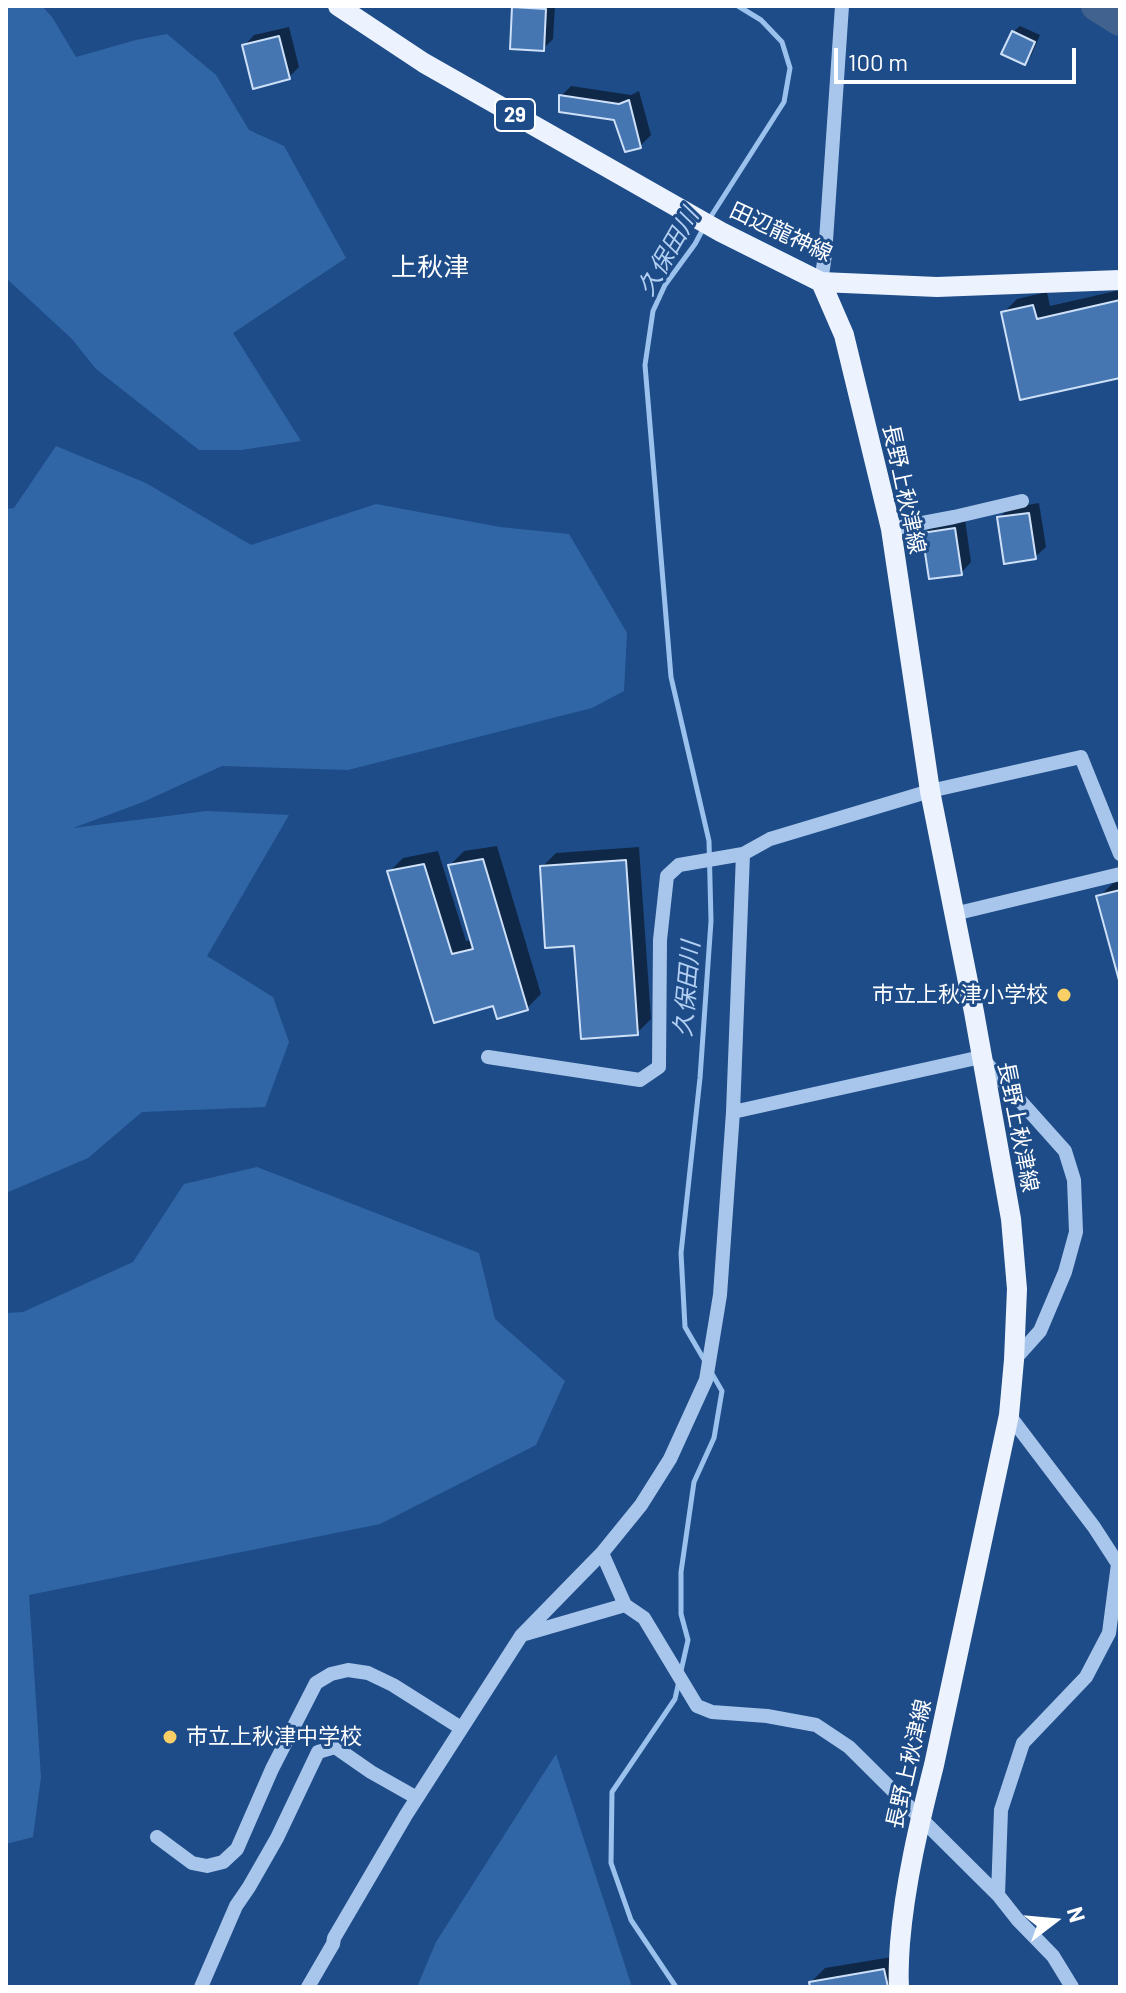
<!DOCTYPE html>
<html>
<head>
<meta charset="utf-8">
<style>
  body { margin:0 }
  #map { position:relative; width:1126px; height:1993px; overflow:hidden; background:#1e4c88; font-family:Barlow,sans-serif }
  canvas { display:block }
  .frame { position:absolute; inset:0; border:8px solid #fff; pointer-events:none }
  .north { position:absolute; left:1014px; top:1881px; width:80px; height:80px; -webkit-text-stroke:6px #1e4c88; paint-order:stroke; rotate:74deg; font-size:22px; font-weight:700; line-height:32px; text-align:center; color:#fff }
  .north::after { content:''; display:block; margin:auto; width:28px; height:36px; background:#fff; clip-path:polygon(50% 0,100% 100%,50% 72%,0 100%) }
  .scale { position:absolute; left:834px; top:48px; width:242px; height:36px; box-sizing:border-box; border:4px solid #fff; border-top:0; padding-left:10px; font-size:24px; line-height:28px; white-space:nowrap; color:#fff; -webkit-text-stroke:6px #1e4c88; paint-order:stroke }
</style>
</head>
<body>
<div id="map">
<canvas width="1126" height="1993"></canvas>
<div class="frame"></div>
<div class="north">N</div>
<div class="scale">100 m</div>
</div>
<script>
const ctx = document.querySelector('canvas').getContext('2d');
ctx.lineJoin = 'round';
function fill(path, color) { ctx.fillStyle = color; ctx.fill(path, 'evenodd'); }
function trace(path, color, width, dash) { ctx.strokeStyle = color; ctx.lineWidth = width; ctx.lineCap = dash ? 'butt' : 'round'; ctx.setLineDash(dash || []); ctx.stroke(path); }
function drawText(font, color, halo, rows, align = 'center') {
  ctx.font = font + ' Barlow,"Noto Sans JP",sans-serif'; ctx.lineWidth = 6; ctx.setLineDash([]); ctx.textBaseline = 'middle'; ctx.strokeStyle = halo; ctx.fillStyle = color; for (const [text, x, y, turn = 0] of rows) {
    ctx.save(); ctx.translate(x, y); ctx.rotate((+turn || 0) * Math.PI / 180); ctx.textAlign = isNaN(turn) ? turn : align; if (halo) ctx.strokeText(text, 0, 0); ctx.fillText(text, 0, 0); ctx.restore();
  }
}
fill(new Path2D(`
  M 6,6 L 42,6 L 52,17 L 76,57 L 136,40 L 167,34 L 216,75 L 249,130 L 284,146 L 346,258 L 233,333 L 301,441 L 241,450 L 199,450 L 96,369 L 72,339 L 6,278 Z
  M 56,446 L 146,483 L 251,545 L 376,504 L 500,527 L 569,534 L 627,633 L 624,691 L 592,708 L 348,770 L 222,766 L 143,802 L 73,828 L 207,811 L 289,815 L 207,956 L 273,997 L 289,1042 L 265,1107 L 142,1112 L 88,1158 L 6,1193 L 6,509 L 14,508 Z
  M 257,1167 L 479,1253 L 495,1319 L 565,1381 L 536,1445 L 380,1524 L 29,1595 L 41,1777 L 33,1837 L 6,1844 L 6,1313 L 23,1312 L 133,1262 L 184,1184 Z
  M 556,1754 L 632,1987 L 417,1987 L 436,1942 Z`), '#3166a6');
fill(new Path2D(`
  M 516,6 L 555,6 L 553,39 L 543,49 L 514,8 Z
  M 1020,26 L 1040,35 L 1031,56 L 1024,63 L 1013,32 Z
  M 289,27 L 299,67 L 289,77 L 244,46 L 254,35 Z
  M 571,86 L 631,95 L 639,91 L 651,135 L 640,146 L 616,118 L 561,96 Z
  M 1120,290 L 1120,375 L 1003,313 L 1017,299 L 1047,292 L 1050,306 Z
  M 1039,503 L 1046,547 L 1035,557 L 999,518 L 1009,508 Z
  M 965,519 L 971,562 L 961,573 L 925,534 L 935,523 Z
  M 497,846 L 541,994 L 527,1008 L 494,1004 L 435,1020 L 389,872 L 403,858 L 438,851 L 466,941 L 472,940 L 450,865 L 464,851 Z
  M 639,847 L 651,1019 L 637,1033 L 576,944 L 542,867 L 556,853 Z
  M 1120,881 L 1120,976 L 1099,897 L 1113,883 Z
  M 898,1956 L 904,1987 L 812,1987 L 811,1982 L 825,1968 Z`), '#0007');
trace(new Path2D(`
  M 708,221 L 784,102 L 790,68 L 782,42 L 761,20 L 738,6
  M 703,229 L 695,244 L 665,285 L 653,311 L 645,365 L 671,677 L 709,841 L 711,921 L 700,1078 L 681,1253 L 685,1327 L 706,1363
  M 681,1671 L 688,1640 L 681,1614 L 681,1572 L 694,1482 L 714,1438 L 722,1391 L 711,1372
  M 676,1987 L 631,1920 L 611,1863 L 612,1792 L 675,1699 L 679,1681`), '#9bc1ed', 5);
trace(new Path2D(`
  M 1096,6 L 1120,21`), '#41628e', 30);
const building = new Path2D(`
  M 512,7 L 546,9 L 544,51 L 510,49 Z
  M 1012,31 L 1035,42 L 1025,65 L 1001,54 Z
  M 279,36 L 290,79 L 253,89 L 242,45 Z
  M 559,95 L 619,104 L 629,100 L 641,148 L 625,152 L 614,120 L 559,112 Z
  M 1120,300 L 1120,378 L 1020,400 L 1001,312 L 1033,305 L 1037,319 Z
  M 1029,513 L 1036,559 L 1004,564 L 997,517 Z
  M 955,528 L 962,575 L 929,579 L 922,533 Z
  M 483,859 L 528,1010 L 497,1019 L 493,1006 L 434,1023 L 387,871 L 424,864 L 452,954 L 473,949 L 448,865 Z
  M 626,860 L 638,1035 L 581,1039 L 574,946 L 545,948 L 540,866 Z
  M 1120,890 L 1120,984 L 1096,896 Z
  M 884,1969 L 888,1987 L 810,1987 L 809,1982 Z`);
fill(building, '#4676b1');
trace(building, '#cde0f8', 2);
trace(new Path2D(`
  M 821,282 L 825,255 L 842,6
  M 891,529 L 954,517 L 1022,501
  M 954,914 L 1120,874
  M 488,1057 L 640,1080 L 659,1067 L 660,940 L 667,876 L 679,865 L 743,854 L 770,839 L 930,791 L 1081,757 L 1120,854
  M 733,1112 L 981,1057 L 1065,1151 L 1074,1180 L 1076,1232 L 1065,1272 L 1040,1331 L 1014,1360
  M 1009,1415 L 1094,1527 L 1118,1564 L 1109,1633 L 1086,1677 L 1023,1743 L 1001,1810 L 998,1895 L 1017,1919 L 1053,1956 L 1072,1987
  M 602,1553 L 625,1605 L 644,1618 L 697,1706 L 712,1712 L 767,1716 L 816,1725 L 849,1747 L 998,1895
  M 525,1634 L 625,1605
  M 157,1837 L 192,1863 L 207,1866 L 223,1862 L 237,1849 L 272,1769 L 316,1683 L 331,1674 L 348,1670 L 368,1673 L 393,1685 L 461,1728
  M 201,1987 L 236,1906 L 249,1887 L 277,1838 L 318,1752 L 335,1747 L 371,1772 L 417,1798
  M 308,1987 L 333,1944 L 334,1938 L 406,1815 L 521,1636 L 602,1553 L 641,1505 L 670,1459 L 706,1380 L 720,1295 L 733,1112 L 743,854`), '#a8c6eb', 14);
trace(new Path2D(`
  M 338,6 L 424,63 L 721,232 L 821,282 L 937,287 L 1120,280
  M 821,282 L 844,335 L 891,529 L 930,791 L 974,1012 L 1011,1219 L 1017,1289 L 1014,1360 L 1009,1415 L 934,1765 C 919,1824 905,1883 900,1943 C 899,1958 898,1972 899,1987`), '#ecf3fe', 20);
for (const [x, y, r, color] of [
  [1064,995,8,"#fad066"],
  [170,1737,8,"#fad066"]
]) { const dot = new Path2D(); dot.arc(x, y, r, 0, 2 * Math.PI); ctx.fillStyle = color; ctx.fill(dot); trace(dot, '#1e4c88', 3); }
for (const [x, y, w] of [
  [515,115,40]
]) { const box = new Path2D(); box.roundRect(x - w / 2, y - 16, w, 32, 6); ctx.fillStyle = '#1e4c88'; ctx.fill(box); trace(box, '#fff', 2); }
drawText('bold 20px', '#fff', null, [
  ["29",515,115]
]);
drawText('22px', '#fff', '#1e4c88', [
  ["田辺龍神線",781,232,25],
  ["長野上秋津線",904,489,78],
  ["長野上秋津線",1018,1127,79],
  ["長野上秋津線",909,1764,-77]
]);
drawText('22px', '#fff', '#1e4c88', [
  ["市立上秋津小学校",1048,995],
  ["市立上秋津中学校",186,1737,"left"]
], 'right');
drawText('italic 24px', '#b3d0f3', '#1e4c88', [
  ["久保田川",668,252,-60],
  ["久保田川",687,989,-85]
]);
drawText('26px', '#fff', '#1e4c88', [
  ["上秋津",430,267]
]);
</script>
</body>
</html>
